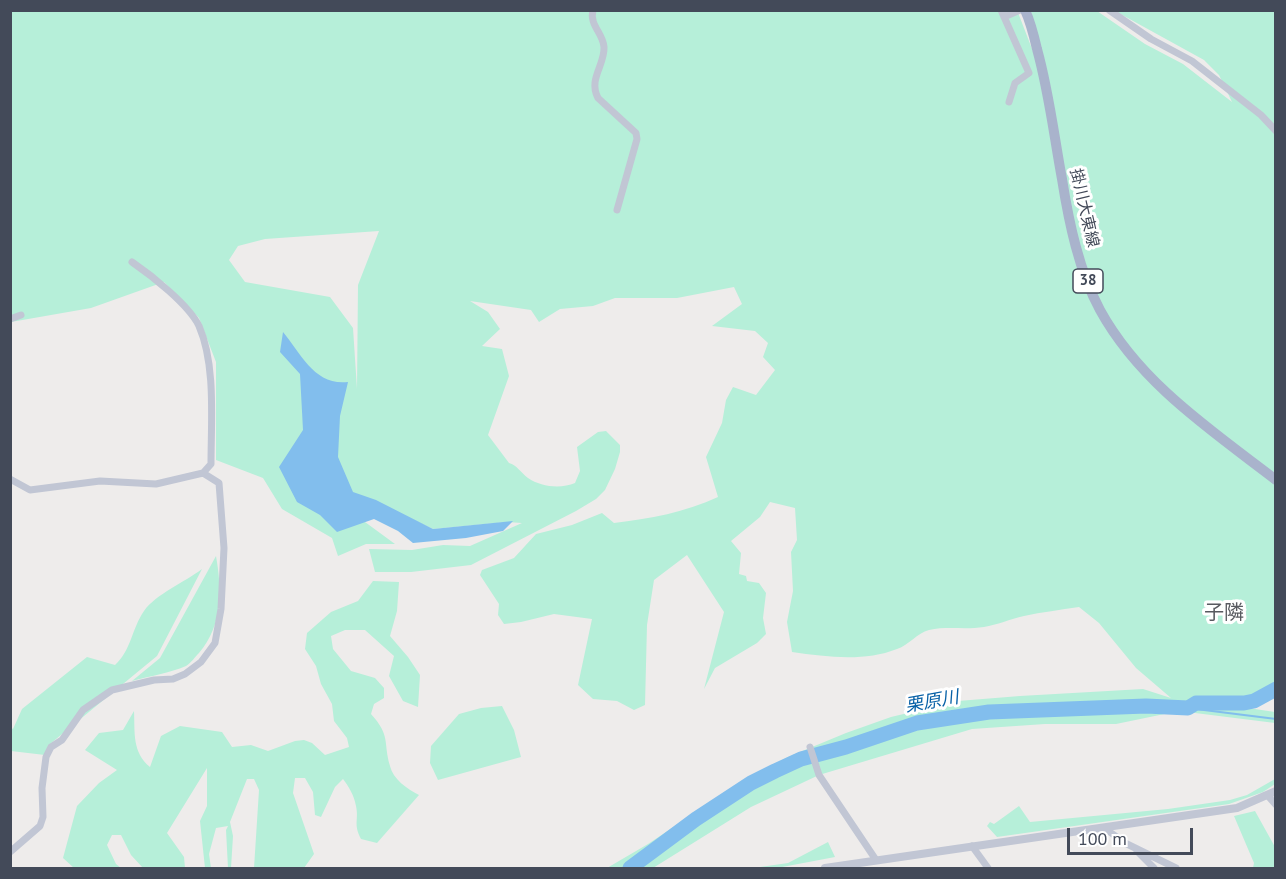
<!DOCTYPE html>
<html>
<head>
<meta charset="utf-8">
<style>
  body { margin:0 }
  #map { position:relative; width:1286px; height:879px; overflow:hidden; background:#eeeceb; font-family:"PT Sans",sans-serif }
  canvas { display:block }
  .frame { position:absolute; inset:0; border:12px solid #434a59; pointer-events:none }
  .scale { position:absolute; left:1067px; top:828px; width:126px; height:27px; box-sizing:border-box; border:3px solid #434a59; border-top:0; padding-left:8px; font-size:18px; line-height:21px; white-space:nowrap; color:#434a59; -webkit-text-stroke:4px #fff; paint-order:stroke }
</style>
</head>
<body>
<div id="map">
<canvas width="1286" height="879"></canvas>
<div class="frame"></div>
<div class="scale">100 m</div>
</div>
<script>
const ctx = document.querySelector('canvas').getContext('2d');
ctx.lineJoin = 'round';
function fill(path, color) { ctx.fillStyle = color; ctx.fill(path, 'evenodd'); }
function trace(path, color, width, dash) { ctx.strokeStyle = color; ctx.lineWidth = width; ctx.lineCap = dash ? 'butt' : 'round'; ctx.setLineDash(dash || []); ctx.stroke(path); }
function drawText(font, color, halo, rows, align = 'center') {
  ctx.font = font + ' "PT Sans","Noto Sans JP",sans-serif'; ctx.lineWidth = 6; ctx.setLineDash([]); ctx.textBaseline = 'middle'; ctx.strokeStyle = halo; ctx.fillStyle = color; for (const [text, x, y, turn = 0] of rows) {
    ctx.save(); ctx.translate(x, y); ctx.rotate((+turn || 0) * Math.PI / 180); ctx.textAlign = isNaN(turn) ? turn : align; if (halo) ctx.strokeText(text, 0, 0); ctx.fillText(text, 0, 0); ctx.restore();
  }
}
fill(new Path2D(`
  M 1017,10 L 1034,54 L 1031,11 L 1097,11 L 1145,44 L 1183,64 L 1232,102 L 1219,75 L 1204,60 L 1115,11 L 1275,11 L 1275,686 L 1253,698 L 1194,700 L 1275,712 L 1275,723 L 1179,711 L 1116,724 L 1045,724 L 972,729 L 819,775 L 751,807 L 653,868 L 607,868 L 648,844 L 720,796 L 761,771 L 788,757 L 846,733 L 891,717 L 958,701 L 1020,696 L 1143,689 L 1171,698 L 1136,668 L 1099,623 L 1079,607 C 1060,610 1042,612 1024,616 C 1010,619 997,625 984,627 C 965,630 947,626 929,630 C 917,633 909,645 897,649 C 864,662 827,657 792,652 L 787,622 L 793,591 L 791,552 L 797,540 L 795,508 L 770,502 L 760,517 L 731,541 L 741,553 L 739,574 L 746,576 L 747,581 L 759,583 L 766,593 L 763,618 L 766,634 L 757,643 L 715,668 L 704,689 L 724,612 L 687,555 L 654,580 L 647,625 L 645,705 L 634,710 L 617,701 L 593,699 L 578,685 L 592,619 L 554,614 L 521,622 L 504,624 L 498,615 L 499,604 L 480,575 L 482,570 L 514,558 L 536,534 L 572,525 L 602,513 L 614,523 C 649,519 686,512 718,497 L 706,457 L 722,423 L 726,400 L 733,387 L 756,395 L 775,370 L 763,357 L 768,343 L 755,331 L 712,326 L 742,304 L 734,287 L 677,298 L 615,298 L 593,306 L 560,309 L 539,322 L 531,310 L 470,301 L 488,312 L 500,329 L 482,346 L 502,349 L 509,376 L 488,435 L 509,463 C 517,465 521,473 528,478 C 541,487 561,489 575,483 L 580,471 L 577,447 L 598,432 L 606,431 L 620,445 L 620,452 L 615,469 L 605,490 L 596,499 L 576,511 L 471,565 L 411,572 L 375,572 L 369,549 L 412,550 L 443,545 L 470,546 L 522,523 L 507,522 L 433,529 L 364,497 L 365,522 L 395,544 L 366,544 L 338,556 L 332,538 L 282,509 L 263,478 L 216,460 L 216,362 L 199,318 L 164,282 L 91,308 L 11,322 L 11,11 ZM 379,231 L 358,285 L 357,389 L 353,328 L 330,297 L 245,282 L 229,260 L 238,246 L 265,239 Z
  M 216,556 C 222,590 223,625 199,653 C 195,657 191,663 186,666 C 170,673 150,676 132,681 L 160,658 Z
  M 202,569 L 157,656 L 50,744 L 45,755 L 11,751 L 10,727 L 13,729 L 22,709 L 87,657 L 115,665 C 131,651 132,628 144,611 C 156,594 185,582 202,569 Z
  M 373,581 L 399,582 L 397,611 L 390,636 L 408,657 L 420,675 L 418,707 L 403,701 L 389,676 L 394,656 L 365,630 L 345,630 L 331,636 L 333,649 L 351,671 L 375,678 L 384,688 L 384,698 L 374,704 L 371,714 C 391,736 383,742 390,766 C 393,779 407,789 419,795 L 377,843 L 361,839 C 353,824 359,820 356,806 C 354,795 349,787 343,779 L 335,787 L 321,817 L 315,815 L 313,792 L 305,778 L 295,778 L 293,793 L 314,854 L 304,868 L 254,868 L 259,790 L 254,779 L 247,779 L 230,822 L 233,836 L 231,868 L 228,868 L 226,830 L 228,826 L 216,828 L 209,854 L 211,868 L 205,868 L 200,821 L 207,806 L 207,768 L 167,833 L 184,857 L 185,868 L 143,868 L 131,855 L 121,835 L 112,835 L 107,845 L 116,864 L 121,868 L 74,868 L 63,858 L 77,806 L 99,783 L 117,770 L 85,750 L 99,733 L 123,730 L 134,711 C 135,733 132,752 150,767 L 161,736 L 180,726 L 222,732 L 232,747 L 251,745 L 268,751 L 295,741 L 304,740 L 312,743 L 325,755 L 349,747 L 347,738 L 334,721 L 332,704 L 321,684 L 316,666 L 305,649 L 307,633 L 331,612 L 358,601 Z
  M 502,706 L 514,730 L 521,757 L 438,780 L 430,763 L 431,746 L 459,714 L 481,708 Z
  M 1275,779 L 1275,784 L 1263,792 L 1229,804 L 997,837 L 987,826 L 990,822 L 994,824 L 1019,806 L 1030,822 L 1168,809 L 1230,800 L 1247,795 Z
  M 1255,811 L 1275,847 L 1275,868 L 1253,868 L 1254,863 L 1234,816 Z
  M 828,842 L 835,857 L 777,868 L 753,868 L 788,863 Z`), '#b6efd9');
fill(new Path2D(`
  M 283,332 C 301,354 315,386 348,382 L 340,416 L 338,457 L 353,492 L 376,500 L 433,529 L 513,521 L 503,531 L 466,538 L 413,543 L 398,531 L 374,519 L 337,532 L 320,515 L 297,502 L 279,467 L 303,430 L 300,374 L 280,352 Z`), '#82beed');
trace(new Path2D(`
  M 1188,708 L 1276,719`), '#82beed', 2);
trace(new Path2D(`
  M 630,868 L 696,819 L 751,783 L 775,771 L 801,759 L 846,747 L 917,723 L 989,712 L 1146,706 L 1188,708 L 1196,703 L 1244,703 L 1254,701 L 1276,689`), '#82beed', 15);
trace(new Path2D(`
  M 593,10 C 589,25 603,33 604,47 C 605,65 588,79 598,98 L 636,133 L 637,139 L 617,210
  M 1001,10 L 1029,73 L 1015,83 L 1009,102
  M 1109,10 L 1151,39 L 1192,61 L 1261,115 L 1276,131
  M 1004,17 L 1020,10
  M 10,319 L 21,315
  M 10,479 L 30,490 L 100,481 L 156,484 L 203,473 L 211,464 C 211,421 216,365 199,326 C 189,305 151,275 132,262
  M 810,747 L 819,775 L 876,860
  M 1268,796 L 1276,805
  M 1104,828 L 1127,844 L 1176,868
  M 972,846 L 988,868
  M 1137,851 L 1154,868
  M 10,852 L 40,826 L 43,817 L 42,788 L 46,757 L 51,747 L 62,740 L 83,710 L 112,690 L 154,680 L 173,679 L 185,674 L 201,662 L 215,643 L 221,609 L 224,548 L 219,483 L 203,473`), '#c1c6d4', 7);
trace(new Path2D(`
  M 825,868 L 1237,808 L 1276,791`), '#c1c6d4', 8);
trace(new Path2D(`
  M 1025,10 C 1031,23 1034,36 1037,49 C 1049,92 1054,136 1062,179 C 1069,223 1079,271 1100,310 C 1140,383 1211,430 1276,480`), '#a9b3cc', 10);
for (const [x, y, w] of [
  [1088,281,30]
]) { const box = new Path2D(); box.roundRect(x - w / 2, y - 12, w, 24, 4.5); ctx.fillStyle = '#fff'; ctx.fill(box); trace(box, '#434a59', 1.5); }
drawText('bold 15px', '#434a59', null, [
  ["38",1088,281]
]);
drawText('16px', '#434a59', '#fff', [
  ["掛川大東線",1084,208,77]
]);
drawText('italic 18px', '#0861a7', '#fff', [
  ["栗原川",932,702,-10]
]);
drawText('20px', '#585a60', '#fff', [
  ["子隣",1224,613]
]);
</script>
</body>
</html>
